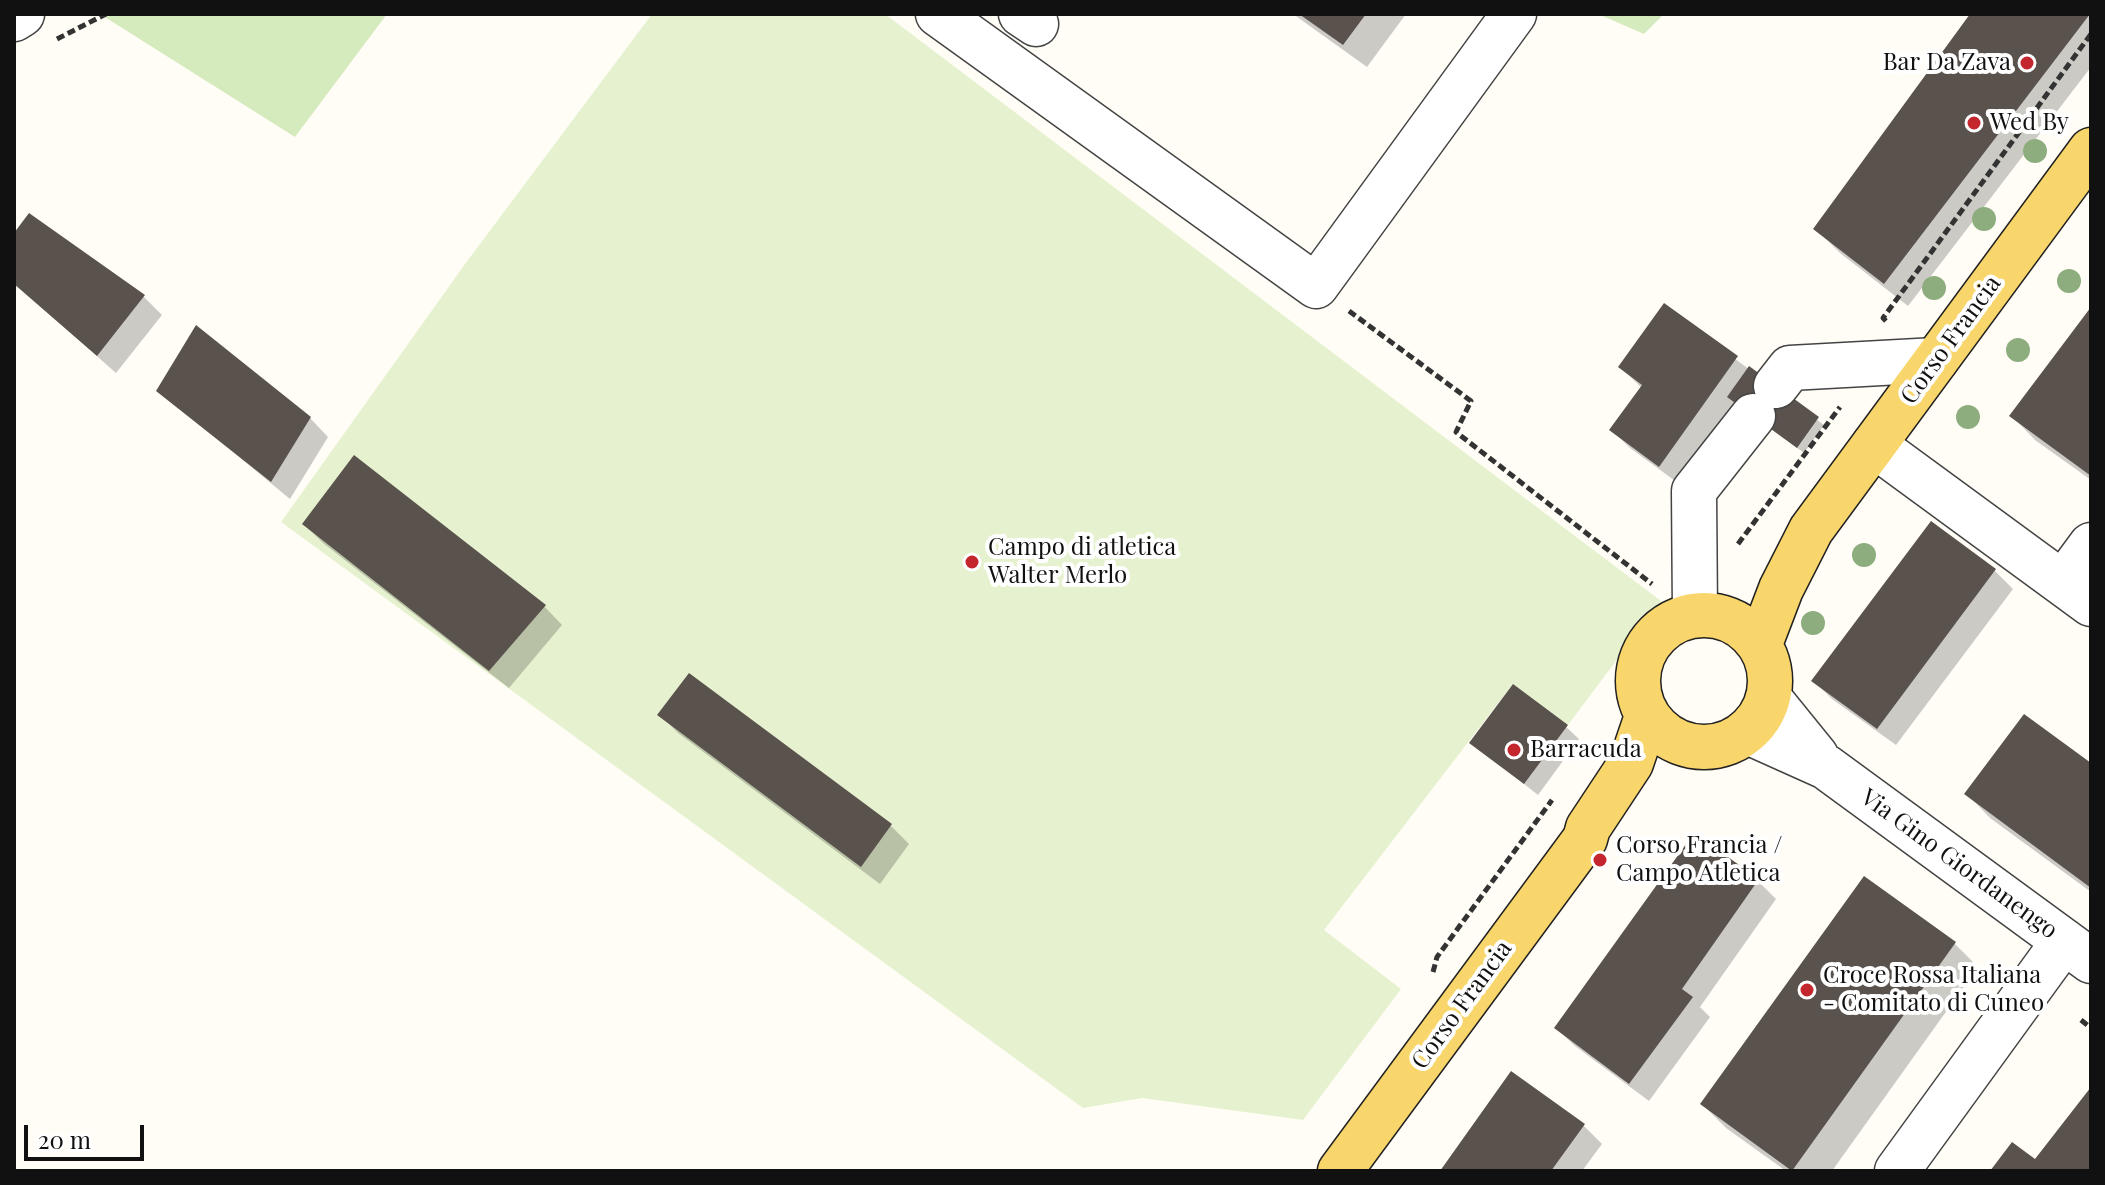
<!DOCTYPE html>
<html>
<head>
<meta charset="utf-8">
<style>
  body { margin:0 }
  #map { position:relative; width:2105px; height:1185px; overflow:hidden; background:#fffdf5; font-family:"Playfair Display",serif }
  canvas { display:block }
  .frame { position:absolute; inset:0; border:16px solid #111; pointer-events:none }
  .scale { position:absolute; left:24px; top:1125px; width:120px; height:36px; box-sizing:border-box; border:4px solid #111; border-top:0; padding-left:10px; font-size:24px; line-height:28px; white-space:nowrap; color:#111; -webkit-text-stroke:6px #fff; paint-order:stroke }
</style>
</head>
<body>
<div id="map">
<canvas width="2105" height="1185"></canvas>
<div class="frame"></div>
<div class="scale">20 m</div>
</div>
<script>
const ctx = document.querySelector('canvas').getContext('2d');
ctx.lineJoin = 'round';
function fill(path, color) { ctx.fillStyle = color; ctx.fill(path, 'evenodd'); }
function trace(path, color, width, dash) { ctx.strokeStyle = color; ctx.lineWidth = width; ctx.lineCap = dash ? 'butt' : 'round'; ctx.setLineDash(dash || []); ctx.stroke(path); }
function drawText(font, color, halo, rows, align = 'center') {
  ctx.font = font + ' "Playfair Display",serif'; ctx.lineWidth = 8; ctx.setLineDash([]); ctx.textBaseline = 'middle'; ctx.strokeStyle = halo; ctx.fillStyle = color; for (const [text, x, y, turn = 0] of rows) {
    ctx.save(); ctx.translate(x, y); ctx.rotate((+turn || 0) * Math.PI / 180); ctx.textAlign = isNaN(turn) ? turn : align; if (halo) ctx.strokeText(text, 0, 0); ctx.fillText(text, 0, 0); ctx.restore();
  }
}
fill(new Path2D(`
  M 100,14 L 387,14 L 295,137 Z
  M 1598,14 L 1664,14 L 1644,34 Z`), '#d5ebbd');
fill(new Path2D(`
  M 652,14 L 885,14 L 1661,601 L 1568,725 L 1512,685 L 1324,930 L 1401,989 L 1303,1120 L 1142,1098 L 1083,1108 L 281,522 L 465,264 Z`), '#e6f2cf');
fill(new Path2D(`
  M 1293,14 L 1406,14 L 1367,67 Z
  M 1972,14 L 2091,14 L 2091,67 L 1908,306 L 1840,253 L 1816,229 Z
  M 30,215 L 144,297 L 162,315 L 116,373 L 14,283 L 14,237 Z
  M 1664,306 L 1824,425 L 1804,453 L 1736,403 L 1678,483 L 1630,448 L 1612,430 L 1642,388 L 1620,367 Z
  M 2091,310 L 2091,480 L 2035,440 L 2012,416 Z
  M 158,390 L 310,418 L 328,437 L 290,499 Z
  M 304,524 L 544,606 L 562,625 L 509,688 L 323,543 Z
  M 1994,570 L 2013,589 L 1896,745 L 1832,699 L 1814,681 Z
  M 660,715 L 891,826 L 909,844 L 880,884 L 678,733 Z
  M 1566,727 L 1579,739 L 1538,795 L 1471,742 Z
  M 2091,765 L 2091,892 L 1990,818 L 1967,794 Z
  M 1864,879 L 1955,944 L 1978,967 L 1832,1171 L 1786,1171 L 1726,1128 L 1702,1104 Z
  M 1758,881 L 1776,899 L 1700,1007 L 1710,1017 L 1649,1101 L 1575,1046 L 1556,1028 Z
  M 1583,1125 L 1602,1144 L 1582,1171 L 1442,1171 Z`), '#0003');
fill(new Path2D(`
  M 1299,14 L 1366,14 L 1343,45 Z
  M 1970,14 L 2090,14 L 1884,284 L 1813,229 Z
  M 29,213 L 145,295 L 97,356 L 14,284 L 14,233 Z
  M 1664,303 L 1738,356 L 1659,467 L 1609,430 L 1642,385 L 1618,367 Z
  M 2091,307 L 2091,476 L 2009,416 Z
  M 196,325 L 311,417 L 271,482 L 156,391 Z
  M 1749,366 L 1819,417 L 1797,448 L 1727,397 Z
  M 354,455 L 546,605 L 489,671 L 302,524 Z
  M 1931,521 L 1996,569 L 1877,729 L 1811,681 Z
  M 689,673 L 892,824 L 861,867 L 657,715 Z
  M 1513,684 L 1568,725 L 1524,784 L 1469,743 Z
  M 2024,714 L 2091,763 L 2091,888 L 1964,794 Z
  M 1694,833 L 1759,879 L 1682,989 L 1693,997 L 1629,1084 L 1554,1028 Z
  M 1864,876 L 1956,942 L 1792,1171 L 1700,1104 Z
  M 1511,1071 L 1585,1124 L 1551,1171 L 1440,1171 Z
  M 2091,1087 L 2091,1171 L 1990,1171 L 2012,1142 L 2035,1159 Z`), '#5a524d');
const minor = new Path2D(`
  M 938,14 L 1316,286 L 1514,14
  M 1021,14 L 1036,24
  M 14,19 L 22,14
  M 1776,386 L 1790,368 L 1936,360
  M 1874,445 L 2091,604
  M 2063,583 L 2091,545
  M 1695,615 L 1694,491 L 1753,416
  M 1769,698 L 1816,756
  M 1748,732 L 1826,767 L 2091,961
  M 1897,1171 L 2064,941`);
const major = new Path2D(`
  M1638 681a66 66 0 1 1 132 0a66 66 0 1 1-132 0Z
  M 1760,644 L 1781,589 L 1811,530 L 2091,150
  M 1340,1171 L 1585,839 L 1588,828 L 1631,763 L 1647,716`);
trace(minor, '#444', 47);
trace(major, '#222', 47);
trace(new Path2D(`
  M 57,39 L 106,14
  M 1349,311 L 1471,401 L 1456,432 L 1652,584
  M 1886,321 L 1883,318 L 2091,34
  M 1738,544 L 1840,407
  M 1619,684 L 1619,671 L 1654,622
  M 1433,972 L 1437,957 L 1552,800
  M 2081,1020 L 2091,1028`), '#333', 5, [8, 4]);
trace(minor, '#fff', 44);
trace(major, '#f9d66b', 44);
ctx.fillStyle = '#8dad7f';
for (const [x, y] of [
  [2035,151],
  [1984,219],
  [2069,281],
  [1934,288],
  [2018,350],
  [1968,417],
  [1864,555],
  [1813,623]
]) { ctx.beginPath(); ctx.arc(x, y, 12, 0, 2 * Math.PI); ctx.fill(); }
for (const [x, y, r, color] of [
  [2027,63,8,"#c4262e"],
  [1974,123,8,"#c4262e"],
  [972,562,8,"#c4262e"],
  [1514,750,8,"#c4262e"],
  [1600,860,8,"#c4262e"],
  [1807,990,8,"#c4262e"]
]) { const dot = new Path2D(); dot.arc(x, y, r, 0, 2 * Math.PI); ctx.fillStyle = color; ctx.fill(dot); trace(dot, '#fff', 3); }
drawText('24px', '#111', '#fff', [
  ["Bar Da Zava",2011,63,"right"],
  ["Wed By",1990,123],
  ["Campo di atletica",988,548],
  ["Walter Merlo",988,576],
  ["Barracuda",1530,750],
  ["Corso Francia /",1616,846],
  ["Campo Atletica",1616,874],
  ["Croce Rossa Italiana",1823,976],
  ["- Comitato di Cuneo",1823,1004]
], 'left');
drawText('24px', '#111', '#fff', [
  ["Corso Francia",1951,340,-54],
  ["Via Gino Giordanengo",1959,864,36],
  ["Corso Francia",1462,1005,-54]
]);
</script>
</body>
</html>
